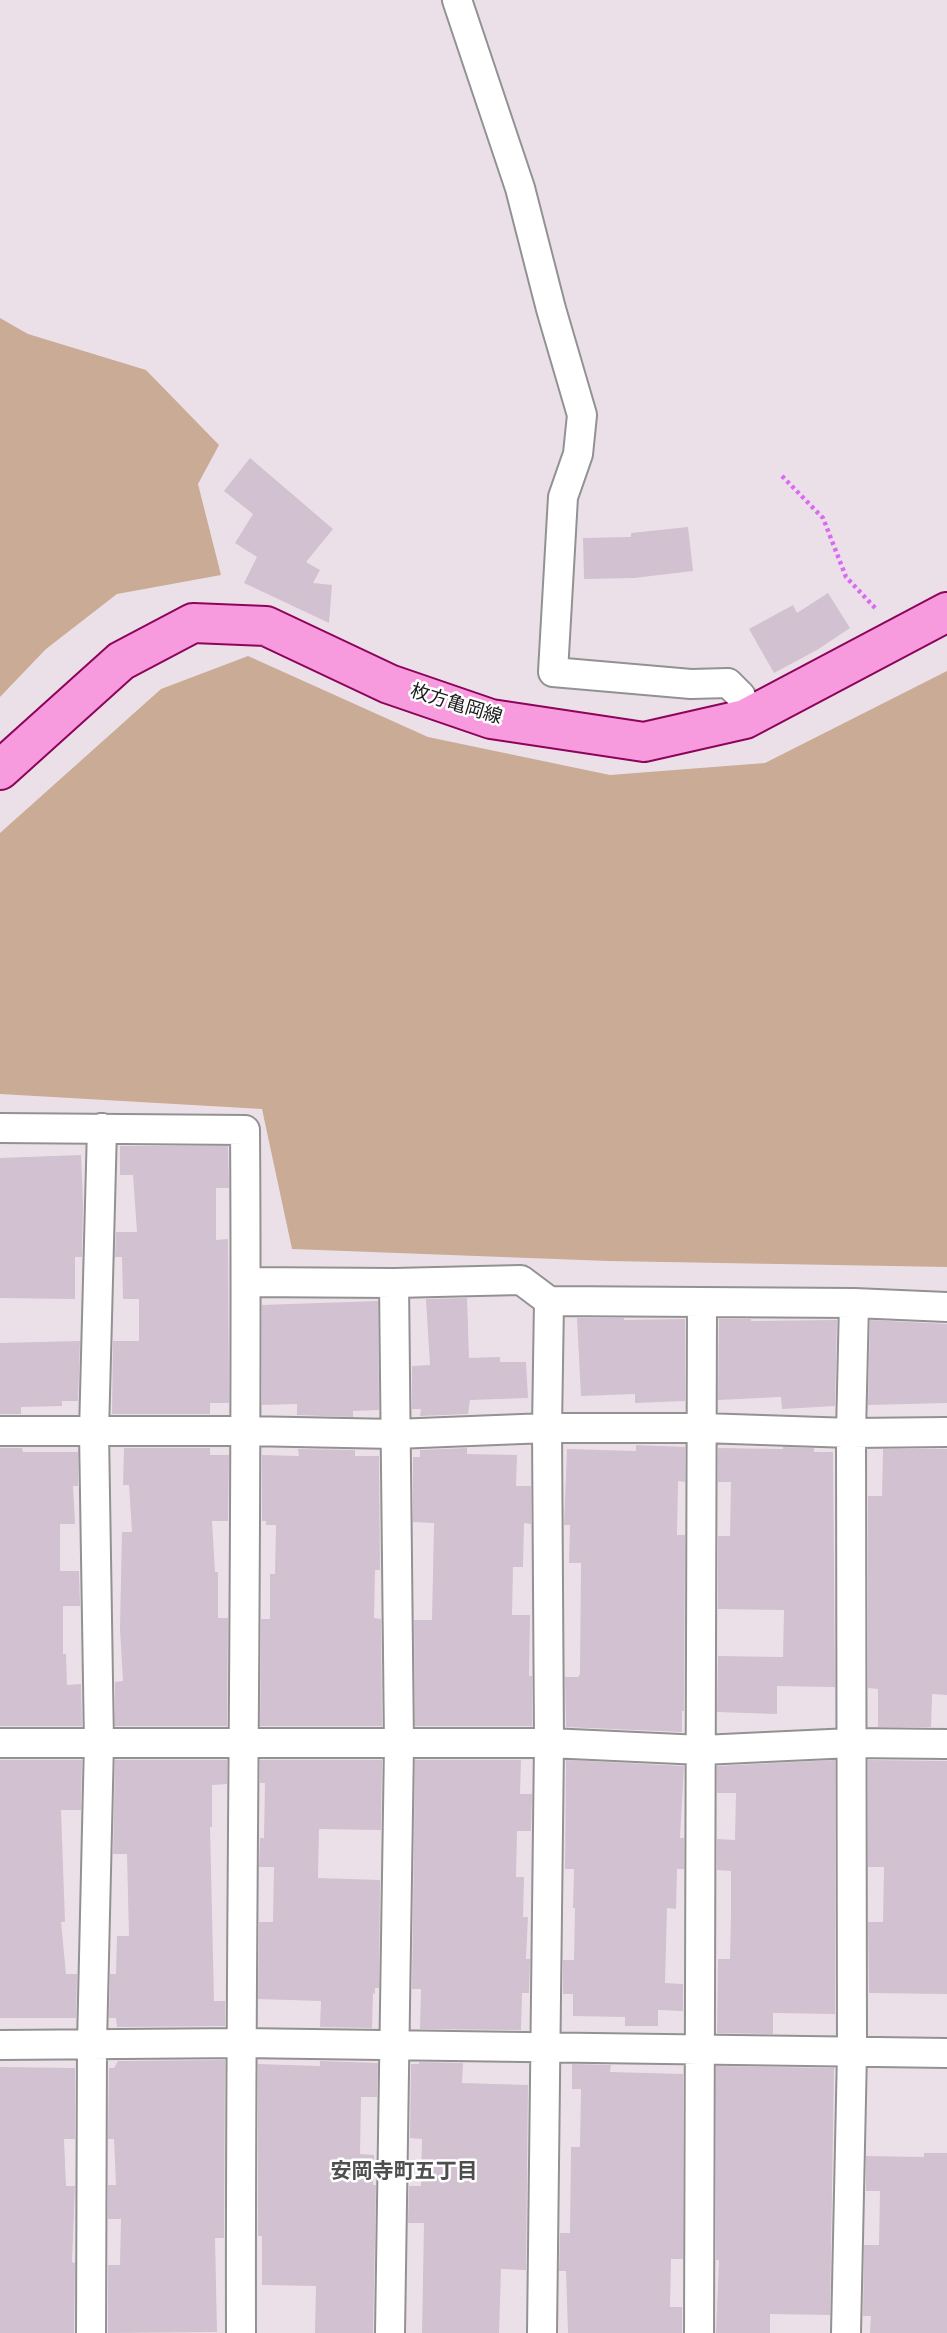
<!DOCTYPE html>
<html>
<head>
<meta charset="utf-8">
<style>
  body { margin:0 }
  canvas { display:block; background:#ece0e8 }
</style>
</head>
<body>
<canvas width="947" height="2333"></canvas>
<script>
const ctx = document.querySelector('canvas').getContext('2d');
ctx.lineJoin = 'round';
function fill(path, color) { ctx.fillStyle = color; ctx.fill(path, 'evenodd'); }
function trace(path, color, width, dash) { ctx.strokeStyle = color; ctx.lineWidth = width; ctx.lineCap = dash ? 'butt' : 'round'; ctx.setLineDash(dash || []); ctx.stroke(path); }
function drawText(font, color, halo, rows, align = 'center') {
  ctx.font = font + ' "DejaVu Sans","Noto Sans JP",sans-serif'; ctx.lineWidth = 5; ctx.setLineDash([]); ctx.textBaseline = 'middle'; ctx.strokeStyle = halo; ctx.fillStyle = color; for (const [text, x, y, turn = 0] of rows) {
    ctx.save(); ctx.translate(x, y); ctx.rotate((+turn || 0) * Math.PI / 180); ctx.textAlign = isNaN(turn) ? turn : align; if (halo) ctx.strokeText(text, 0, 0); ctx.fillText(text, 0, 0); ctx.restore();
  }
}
fill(new Path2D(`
  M 0,318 L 28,334 L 146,370 L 219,445 L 198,484 L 221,575 L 117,594 L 46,649 L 0,697 Z
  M 248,656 L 428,737 L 610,775 L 765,763 L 947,671 L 947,1267 L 608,1261 L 292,1249 L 262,1109 L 0,1094 L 0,833 L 161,689 Z`), '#caac96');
fill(new Path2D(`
  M 250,458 L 333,529 L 306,562 L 320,570 L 313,583 L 332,585 L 329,623 L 244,583 L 257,557 L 235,543 L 253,514 L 224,491 Z
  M 688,527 L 693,571 L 634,578 L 584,579 L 583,538 L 631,537 L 631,533 Z
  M 828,593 L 850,628 L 817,650 L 774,673 L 749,629 L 793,605 L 797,613 Z
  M 120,1146 L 228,1146 L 229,1188 L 216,1188 L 216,1240 L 228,1239 L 229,1403 L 210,1403 L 210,1414 L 112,1414 L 113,1341 L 139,1341 L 139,1299 L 123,1299 L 122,1257 L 115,1257 L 116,1232 L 137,1232 L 133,1175 L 120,1175 Z
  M 81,1155 L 83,1203 L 82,1257 L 75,1257 L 75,1299 L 0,1298 L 0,1158 Z
  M 467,1298 L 469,1358 L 500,1357 L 500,1362 L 526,1362 L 528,1398 L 470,1400 L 468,1414 L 420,1416 L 421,1409 L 412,1409 L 412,1366 L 430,1365 L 426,1299 Z
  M 378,1301 L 379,1410 L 353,1411 L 353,1417 L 297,1415 L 297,1404 L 262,1405 L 262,1305 Z
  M 577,1318 L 624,1318 L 624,1320 L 685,1319 L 685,1401 L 635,1403 L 635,1394 L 581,1396 Z
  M 719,1319 L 751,1319 L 751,1321 L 837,1320 L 835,1406 L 782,1409 L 781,1397 L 718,1400 Z
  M 870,1320 L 947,1324 L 947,1403 L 868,1405 Z
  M 80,1341 L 78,1401 L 62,1401 L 62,1406 L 21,1407 L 21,1414 L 0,1414 L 0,1343 Z
  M 636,1445 L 685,1447 L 685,1482 L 678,1481 L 677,1535 L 685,1535 L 684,1711 L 682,1711 L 682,1732 L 566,1727 L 565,1677 L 578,1677 L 580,1674 L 581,1563 L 569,1563 L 570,1525 L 564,1525 L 567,1449 L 636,1451 Z
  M 783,1447 L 814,1448 L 814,1452 L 833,1452 L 835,1687 L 777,1686 L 777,1714 L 717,1712 L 718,1656 L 783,1657 L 784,1610 L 718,1609 L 718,1536 L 730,1536 L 731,1482 L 718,1482 L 718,1448 L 783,1449 Z
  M 0,1448 L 22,1448 L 23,1452 L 78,1452 L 78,1486 L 73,1486 L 75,1524 L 60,1524 L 60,1571 L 79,1571 L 80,1606 L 63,1606 L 63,1654 L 66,1654 L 67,1685 L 81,1684 L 82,1726 L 0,1726 Z
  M 124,1448 L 210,1448 L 210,1455 L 229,1455 L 228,1521 L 212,1521 L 215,1572 L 218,1572 L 218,1618 L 228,1618 L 227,1726 L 115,1726 L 115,1682 L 123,1681 L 120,1629 L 122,1532 L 132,1532 L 129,1485 L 123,1485 Z
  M 467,1448 L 467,1454 L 517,1455 L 516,1486 L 531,1486 L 531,1524 L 524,1523 L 523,1567 L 513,1567 L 512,1615 L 530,1615 L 529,1676 L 532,1676 L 532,1726 L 415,1726 L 414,1620 L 432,1620 L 434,1523 L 413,1522 L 413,1457 L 420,1457 L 420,1450 Z
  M 298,1449 L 355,1450 L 355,1456 L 379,1456 L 380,1570 L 375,1570 L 374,1618 L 381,1619 L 382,1726 L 260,1726 L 261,1619 L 270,1619 L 270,1574 L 275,1574 L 276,1525 L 266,1525 L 266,1521 L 262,1521 L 262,1455 L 299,1456 Z
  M 883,1449 L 947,1449 L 947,1695 L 932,1694 L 931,1727 L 878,1727 L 878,1689 L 868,1688 L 868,1496 L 882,1496 Z
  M 0,1760 L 82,1760 L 81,1810 L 61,1810 L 65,1922 L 61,1922 L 66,1974 L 77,1974 L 76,2018 L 0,2018 Z
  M 115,1760 L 227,1760 L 227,1784 L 212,1785 L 212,1827 L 210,1827 L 214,2001 L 225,2001 L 225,2026 L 117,2027 L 116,2018 L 109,2018 L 110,1974 L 116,1974 L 117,1936 L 129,1936 L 127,1854 L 113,1854 Z
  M 260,1760 L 382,1760 L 381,1830 L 319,1829 L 318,1878 L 380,1880 L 379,1988 L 375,1988 L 375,1994 L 373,1993 L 372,2028 L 320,2027 L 321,2001 L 258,1999 L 259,1922 L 273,1922 L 274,1867 L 259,1867 L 260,1838 L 264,1838 L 265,1783 L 260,1783 Z
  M 415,1760 L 521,1760 L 520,1794 L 532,1794 L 531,1831 L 517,1831 L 516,1877 L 524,1877 L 523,1917 L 528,1917 L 526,1959 L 530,1959 L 529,1993 L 522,1993 L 521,2030 L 420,2029 L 421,1989 L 412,1989 Z
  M 566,1760 L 684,1766 L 680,1838 L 684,1838 L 684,1869 L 677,1869 L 676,1909 L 667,1908 L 665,1983 L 683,1984 L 683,2011 L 658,2010 L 658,2026 L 625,2026 L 625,2017 L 573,2016 L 573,1994 L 563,1994 L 563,1960 L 574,1960 L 575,1908 L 573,1908 L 574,1869 L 565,1869 Z
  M 835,1760 L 835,2014 L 773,2013 L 773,2034 L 717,2033 L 718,1959 L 730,1959 L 731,1913 L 731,1871 L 717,1870 L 717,1839 L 735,1840 L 736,1793 L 717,1793 L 717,1766 Z
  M 868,1760 L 947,1761 L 947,1994 L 869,1993 L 868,1922 L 883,1922 L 884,1867 L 868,1867 Z
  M 225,2060 L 224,2238 L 215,2238 L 217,2332 L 108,2333 L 108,2265 L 120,2265 L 121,2219 L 108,2219 L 108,2185 L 116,2185 L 114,2139 L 108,2139 L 109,2068 L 114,2068 L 118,2061 Z
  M 320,2061 L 378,2063 L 377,2097 L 361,2097 L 360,2154 L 374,2155 L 373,2185 L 376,2185 L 373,2333 L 315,2333 L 316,2286 L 262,2285 L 262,2236 L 258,2236 L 258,2064 L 320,2066 Z
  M 419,2062 L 463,2063 L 462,2083 L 528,2085 L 526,2270 L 501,2269 L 499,2333 L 422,2333 L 424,2223 L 408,2223 L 409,2186 L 421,2186 L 422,2139 L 410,2138 L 411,2064 L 419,2064 Z
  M 572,2064 L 611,2065 L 610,2072 L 683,2074 L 683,2259 L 671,2259 L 670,2307 L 682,2307 L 682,2333 L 568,2333 L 566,2271 L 559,2271 L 560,2233 L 570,2233 L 571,2147 L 580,2147 L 581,2089 L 572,2089 Z
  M 716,2066 L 834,2068 L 830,2315 L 770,2314 L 770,2333 L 716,2333 L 719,2260 L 716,2260 Z
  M 0,2067 L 75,2068 L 75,2139 L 64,2139 L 66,2186 L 75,2186 L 72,2262 L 75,2263 L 74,2333 L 0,2333 Z
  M 924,2153 L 947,2153 L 947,2333 L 870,2333 L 871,2316 L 863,2316 L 864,2245 L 879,2245 L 880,2191 L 866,2191 L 866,2156 L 924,2157 Z`), '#d2c1d0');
const street = new Path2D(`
  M 457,0 L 520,188 L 551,309 L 582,415 L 578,454 L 563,497 L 553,672 L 691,684 L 728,683 L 741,696 L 745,719
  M 0,1128 L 245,1130 C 248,1531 240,1932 241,2333
  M 246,1282 L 394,1283 L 521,1280 L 549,1301 L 854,1303 L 947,1307
  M 0,1431 L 246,1431 L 395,1434 L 547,1428 L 702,1428 L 851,1433 L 947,1432
  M 0,1743 L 549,1743 L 702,1750 L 851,1743 L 947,1744
  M 0,2045 L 241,2043 L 947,2053
  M 91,2333 L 92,2043 L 99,1743 L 94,1432 L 102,1128
  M 390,2333 L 399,1745 L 394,1283
  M 542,2333 L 549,1743 L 547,1428 L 549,1301
  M 699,2333 L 702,1303
  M 846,2333 L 852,2052 L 851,1433 L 854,1303`);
const primary = new Path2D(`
  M 0,770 L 121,661 L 193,623 L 266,626 L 389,684 L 491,719 L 644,742 L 745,719 L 947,612`);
trace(street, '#929292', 32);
trace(primary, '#8c055a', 42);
trace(new Path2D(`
  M 782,476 L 823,518 L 846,577 L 877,610`), '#da6af4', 4.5, [3.5, 3.5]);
trace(street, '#fff', 28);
trace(primary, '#f89ade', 38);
drawText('19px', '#1b1b1b', '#fff', [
  ["枚方亀岡線",456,705,17]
]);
drawText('bold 21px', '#4e4e4e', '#fff', [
  ["安岡寺町五丁目",404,2173]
]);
</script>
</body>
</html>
